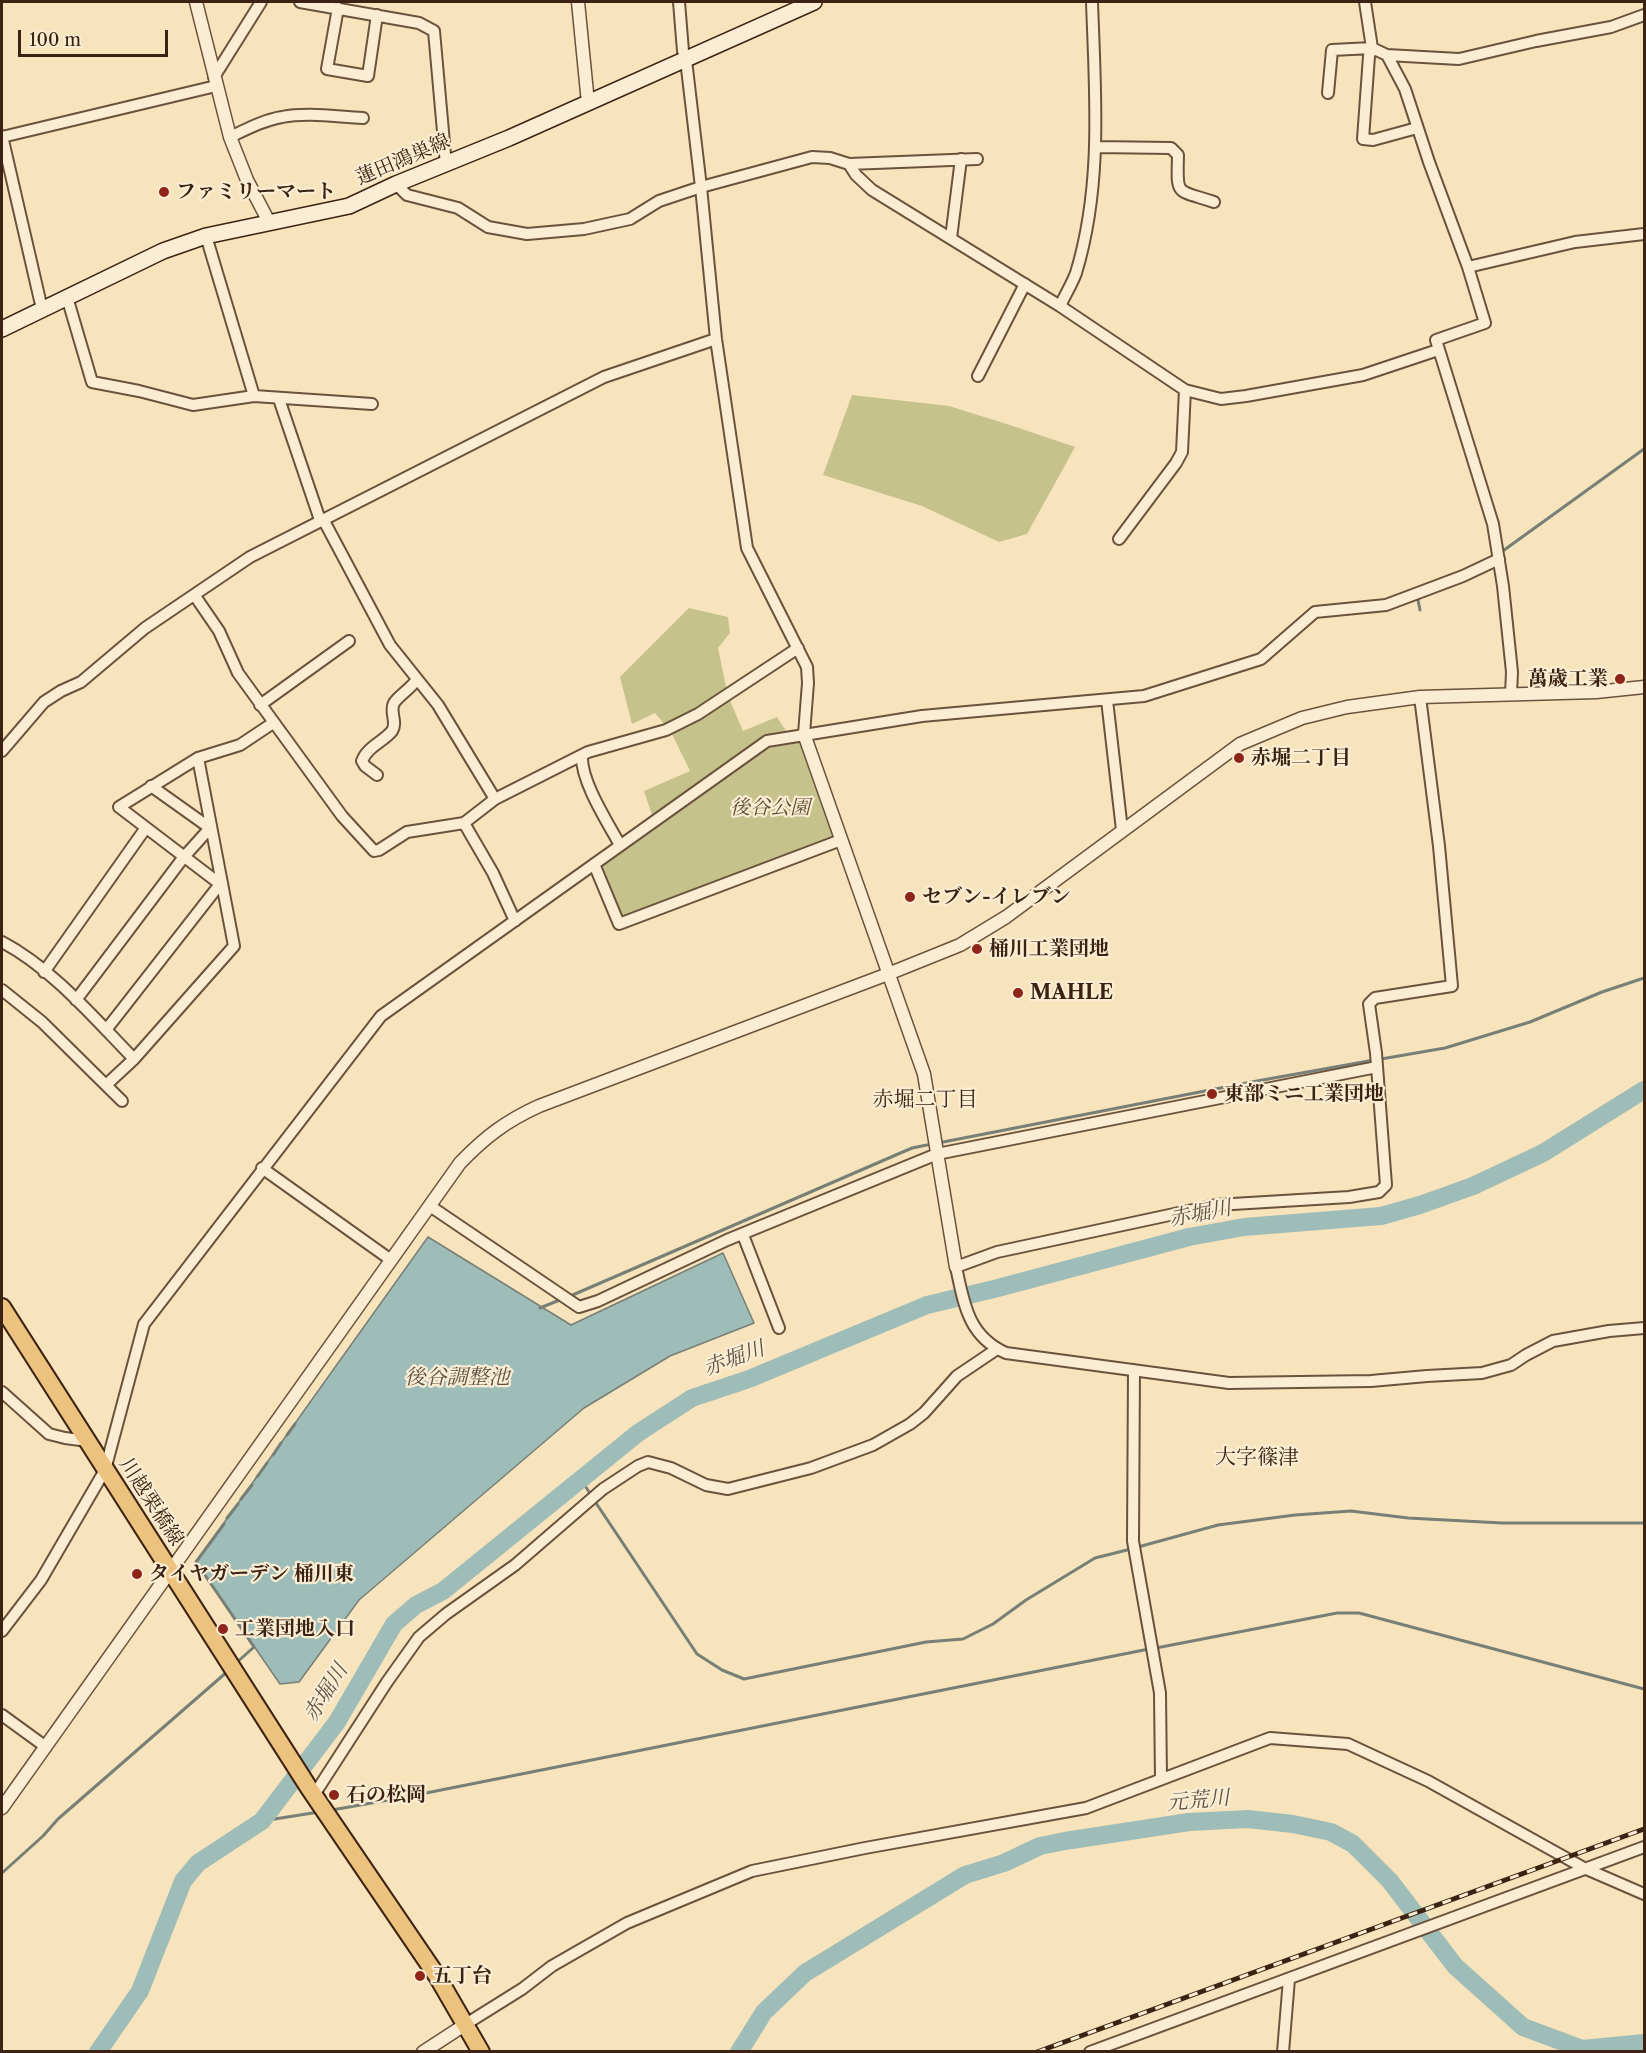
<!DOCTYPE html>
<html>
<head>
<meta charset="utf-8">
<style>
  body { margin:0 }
  #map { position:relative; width:1646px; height:2053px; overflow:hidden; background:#f8e4bc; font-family:"Libre Caslon Text",serif }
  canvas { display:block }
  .frame { position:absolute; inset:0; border:3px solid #3c2212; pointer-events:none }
  .scale { position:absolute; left:18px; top:30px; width:150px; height:27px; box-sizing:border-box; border:3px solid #3c2212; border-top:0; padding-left:8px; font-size:18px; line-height:21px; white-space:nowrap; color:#3c2212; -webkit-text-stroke:4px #faedd3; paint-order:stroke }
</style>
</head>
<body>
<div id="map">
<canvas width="1646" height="2053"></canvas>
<div class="frame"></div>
<div class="scale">100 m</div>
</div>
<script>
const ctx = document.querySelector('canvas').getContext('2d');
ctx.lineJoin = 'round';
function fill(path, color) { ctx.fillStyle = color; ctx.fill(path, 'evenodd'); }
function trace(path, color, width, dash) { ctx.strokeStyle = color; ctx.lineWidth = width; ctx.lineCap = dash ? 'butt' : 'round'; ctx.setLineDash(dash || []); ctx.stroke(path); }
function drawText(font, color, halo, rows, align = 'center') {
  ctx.font = font + ' "Libre Caslon Text","Noto Serif JP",serif'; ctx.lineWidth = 4.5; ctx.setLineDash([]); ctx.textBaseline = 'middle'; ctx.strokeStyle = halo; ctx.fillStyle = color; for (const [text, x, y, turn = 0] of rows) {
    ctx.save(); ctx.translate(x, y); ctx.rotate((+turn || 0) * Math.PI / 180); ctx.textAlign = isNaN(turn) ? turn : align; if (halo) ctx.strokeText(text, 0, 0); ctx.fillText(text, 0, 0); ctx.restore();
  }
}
fill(new Path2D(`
  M 852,395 L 949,406 L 1010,425 L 1075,447 L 1027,534 L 999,542 L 922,506 L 823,475 Z
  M 689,608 L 728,617 L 730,633 L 718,648 L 728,696 L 743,731 L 777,717 L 790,737 L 804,734 L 841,840 L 619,924 L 594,864 L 654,821 L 644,791 L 690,771 L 671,732 L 655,713 L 632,724 L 620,677 Z`), '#c5c28b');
const water = new Path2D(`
  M 428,1237 L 571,1325 L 723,1253 L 754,1323 L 670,1356 L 584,1408 L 359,1600 L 299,1682 L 280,1684 L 196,1562 Z`);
fill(water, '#9fbdb8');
trace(water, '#777f76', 1.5);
trace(new Path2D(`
  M 1500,553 L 1644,449
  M 1417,595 L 1420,610
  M 1381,1059 L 1445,1048 L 1530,1022 L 1602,992 L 1644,978
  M 938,1143 L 1246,1083 L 1374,1060
  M 568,1297 L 912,1148 L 932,1144
  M 540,1308 L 562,1299
  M 287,1435 L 295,1424
  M 273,1455 L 281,1443
  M 257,1477 L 267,1463
  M 580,1478 L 591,1495
  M 241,1499 L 252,1485
  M 594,1500 L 697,1654 L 722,1670 L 744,1679 L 926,1642 L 963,1639 L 993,1624 L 1026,1600 L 1095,1558 L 1131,1549
  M 227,1518 L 238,1504
  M 224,1524 L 196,1562 L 254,1647 L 235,1664
  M 1138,1547 L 1218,1525 L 1295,1515 L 1351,1511 L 1408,1518 L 1502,1523 L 1644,1523
  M 1156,1648 L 1337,1613 L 1359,1613 L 1644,1689
  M 332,1810 L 411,1796 L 1149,1649
  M 262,1821 L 319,1812
  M 2,1873 L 43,1836 L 58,1819 L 228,1671`), '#777f76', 3);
trace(new Path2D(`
  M 98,2052 L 140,1991 L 183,1881 L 198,1863 L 262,1821 L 337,1722 L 394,1624 L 416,1605 L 443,1591 L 638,1433 L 692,1398 L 749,1379 L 927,1305 L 994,1289 L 1189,1237 L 1244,1227 L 1381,1216 L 1420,1205 L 1473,1186 L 1543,1153 L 1644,1090
  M 739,2052 L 764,2012 L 805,1973 L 965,1875 L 1004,1863 L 1040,1846 L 1065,1841 L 1189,1822 L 1248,1819 L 1293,1824 L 1331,1832 L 1353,1844 L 1390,1881 L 1455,1966 L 1523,2027 L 1582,2049 L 1644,2043`), '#9fbdb8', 18);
const minor = new Path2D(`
  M 300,2 L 419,23 L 434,31 L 446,165
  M 679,2 L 683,51 L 686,60 L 701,187 L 716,339 L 747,548 L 807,667 L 808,683 L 804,734
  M 1365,2 L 1372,48 L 1387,55 L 1459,59 L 1536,41 L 1611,27 L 1644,15
  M 338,8 L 327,69 L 368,76 L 377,15
  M 1387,55 L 1405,89 L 1429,162 L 1468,267 L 1485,323 L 1436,340 L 1493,524 L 1503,586 L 1512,672 L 1511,694
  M 214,77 L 261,2
  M 1328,93 L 1332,50 L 1372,48 L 1369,56 L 1363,139 L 1373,140 L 1417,128
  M 2,136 L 42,309
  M 2,137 L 216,86
  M 230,137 C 247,129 264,120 282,117 C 308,112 337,117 363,118
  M 1096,147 L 1171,148 L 1178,155 C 1177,197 1175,189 1214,202
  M 849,164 L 977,159
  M 396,184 L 407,195 L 458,208 L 488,227 L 527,234 L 584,229 L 630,219 L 659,201 L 701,187 L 812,157 L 830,158 L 849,164 L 856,175 L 872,190 L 1060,306 L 1185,390 L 1221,399 L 1246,396 L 1363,375 L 1438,350
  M 206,236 L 254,396
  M 951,238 L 961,159
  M 1468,267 L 1575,242 L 1644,234
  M 67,297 L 92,382 L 139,391 L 193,405 L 254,396 L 372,404
  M 1060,306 C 1065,295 1072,284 1076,273 C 1103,184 1095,92 1092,2
  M 978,376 L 1025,284
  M 279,399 L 320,520
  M 323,519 L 390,645 L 438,705 L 495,799
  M 1119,539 L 1176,463 L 1182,452 L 1185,390
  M 195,596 L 219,631 L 238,673 L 342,816 L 374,851 L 379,850 L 407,832 L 464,823
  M 1420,697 L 1439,846 L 1452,986 L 1375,998 L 1369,1004 L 1376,1053 L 1386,1185 L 1379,1192 L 1349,1197 L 1216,1205 L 997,1252 L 956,1267 C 964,1304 968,1336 1006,1353 L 1229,1383 L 1371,1381 L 1427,1376 L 1482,1373 L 1511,1365 L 1526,1355 L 1553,1341 L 1609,1331 L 1644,1328
  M 1107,700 L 1122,830
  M 260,705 L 349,641
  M 2,751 L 44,702 L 61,691 L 81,682 L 145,628 L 250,557 L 604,377 L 716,339
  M 198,758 L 240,745 L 273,723
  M 377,775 L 365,766 L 362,761 C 367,747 383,742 392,731 C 398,722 389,712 394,703 C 400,694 411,689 417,679
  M 620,845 C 608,823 580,780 582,755 L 588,752 L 666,730 L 698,714 L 798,648
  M 594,864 L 619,924 L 841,840
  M 515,921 L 493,873 L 464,823 L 495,799 L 582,755
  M 2,942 C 53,969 94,1018 134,1059
  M 44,972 L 145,829
  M 2,990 L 42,1022 L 122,1101
  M 76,1000 L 183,858 L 210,828 L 151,786
  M 106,1030 L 220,884
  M 106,1085 L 134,1059 L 234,946 L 198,758 L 119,807 L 220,884
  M 262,1168 L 391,1260
  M 430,1206 L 579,1307 L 598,1301 L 727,1240 L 937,1154 L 1377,1067
  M 743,1235 L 779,1328
  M 1134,1370 L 1133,1541 L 1160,1693 L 1161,1779
  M 2,1392 L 49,1434 L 65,1438 L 88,1441
  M 2,1631 L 41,1580 L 105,1470 L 144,1324 L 381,1016 L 767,741 L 922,716 L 1144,696 L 1261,659 L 1315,612 L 1386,605 L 1463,576 L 1499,559
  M 2,1715 L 46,1747
  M 314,1795 L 387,1682 L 419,1637 L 446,1614 L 515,1565 L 603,1489 L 638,1466 L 648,1462 L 671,1468 L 706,1485 L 728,1489 L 811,1468 L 873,1445 L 910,1424 L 924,1413 L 957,1376 L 997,1349
  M 466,2024 L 522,1989 L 552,1966 L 627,1923 L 752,1871 L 865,1848 L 1086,1808 L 1270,1738 L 1348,1744 L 1428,1781 L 1584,1868 L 1644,1894
  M 1090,2052 L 1644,1847
  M 1283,2052 L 1289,1979`);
const tertiary = new Path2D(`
  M 196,2 L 230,137 L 247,180 L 269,222
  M 578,2 L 588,103
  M 804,734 L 924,1074 L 956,1267
  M 2,1808 L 460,1163 C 485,1137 506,1121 539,1106 L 888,974 L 960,945 L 1006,917 L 1240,744 L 1302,718 L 1347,707 L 1420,697 L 1596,692 L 1644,687
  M 423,2052 L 466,2024`);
const secondary = new Path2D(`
  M 2,329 L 163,251 L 206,236 L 349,206 L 396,184 L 509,138 L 814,2`);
const primary = new Path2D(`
  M 2,1307 L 309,1788 L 437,1976 L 481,2052`);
trace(minor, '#6b523c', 14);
trace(tertiary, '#6b523c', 15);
trace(secondary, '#3c2212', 18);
trace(primary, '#3c2212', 20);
trace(minor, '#faedd3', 10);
trace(tertiary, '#faedd3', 12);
trace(secondary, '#faedd3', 15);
trace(primary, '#ecc27e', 16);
const rail = new Path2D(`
  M 1037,2052 L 1644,1829`);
trace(rail, '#3c2212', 5);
trace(rail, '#faedd3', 3, [9]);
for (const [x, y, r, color] of [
  [164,192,6,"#8f2418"],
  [1620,679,6,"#8f2418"],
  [1239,758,6,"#8f2418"],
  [910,897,6,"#8f2418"],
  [977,949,6,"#8f2418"],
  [1018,993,6,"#8f2418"],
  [1212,1094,6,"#8f2418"],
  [137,1574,6,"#8f2418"],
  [223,1629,6,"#8f2418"],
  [334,1795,6,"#8f2418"],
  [420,1976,6,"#8f2418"]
]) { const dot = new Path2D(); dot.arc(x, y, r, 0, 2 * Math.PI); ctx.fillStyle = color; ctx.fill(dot); trace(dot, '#faedd3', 2); }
drawText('20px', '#3c2212', '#faedd3', [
  ["蓮田鴻巣線",403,160,-23],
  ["川越栗橋線",151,1502,57]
]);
drawText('bold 20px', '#3c2212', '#faedd3', [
  ["ファミリーマート",176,192],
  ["萬歳工業",1608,679,"right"],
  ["赤堀二丁目",1251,758],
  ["セブン-イレブン",922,897],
  ["桶川工業団地",989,949],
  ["MAHLE",1030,993],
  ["東部ミニ工業団地",1224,1094],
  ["タイヤガーデン 桶川東",149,1574],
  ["工業団地入口",235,1629],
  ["石の松岡",346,1795],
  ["五丁台",432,1976]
], 'left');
drawText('italic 20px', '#5e4a30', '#faedd3', [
  ["後谷公園",770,808]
]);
drawText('21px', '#3c2212', '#faedd3', [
  ["赤堀二丁目",925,1100],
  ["大字篠津",1257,1458]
]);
drawText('italic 21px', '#5a5044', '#faedd3', [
  ["赤堀川",1200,1214,-11],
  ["赤堀川",734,1359,-20],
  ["後谷調整池",457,1378],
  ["赤堀川",326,1693,-58],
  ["元荒川",1198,1801,-5]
]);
</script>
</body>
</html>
